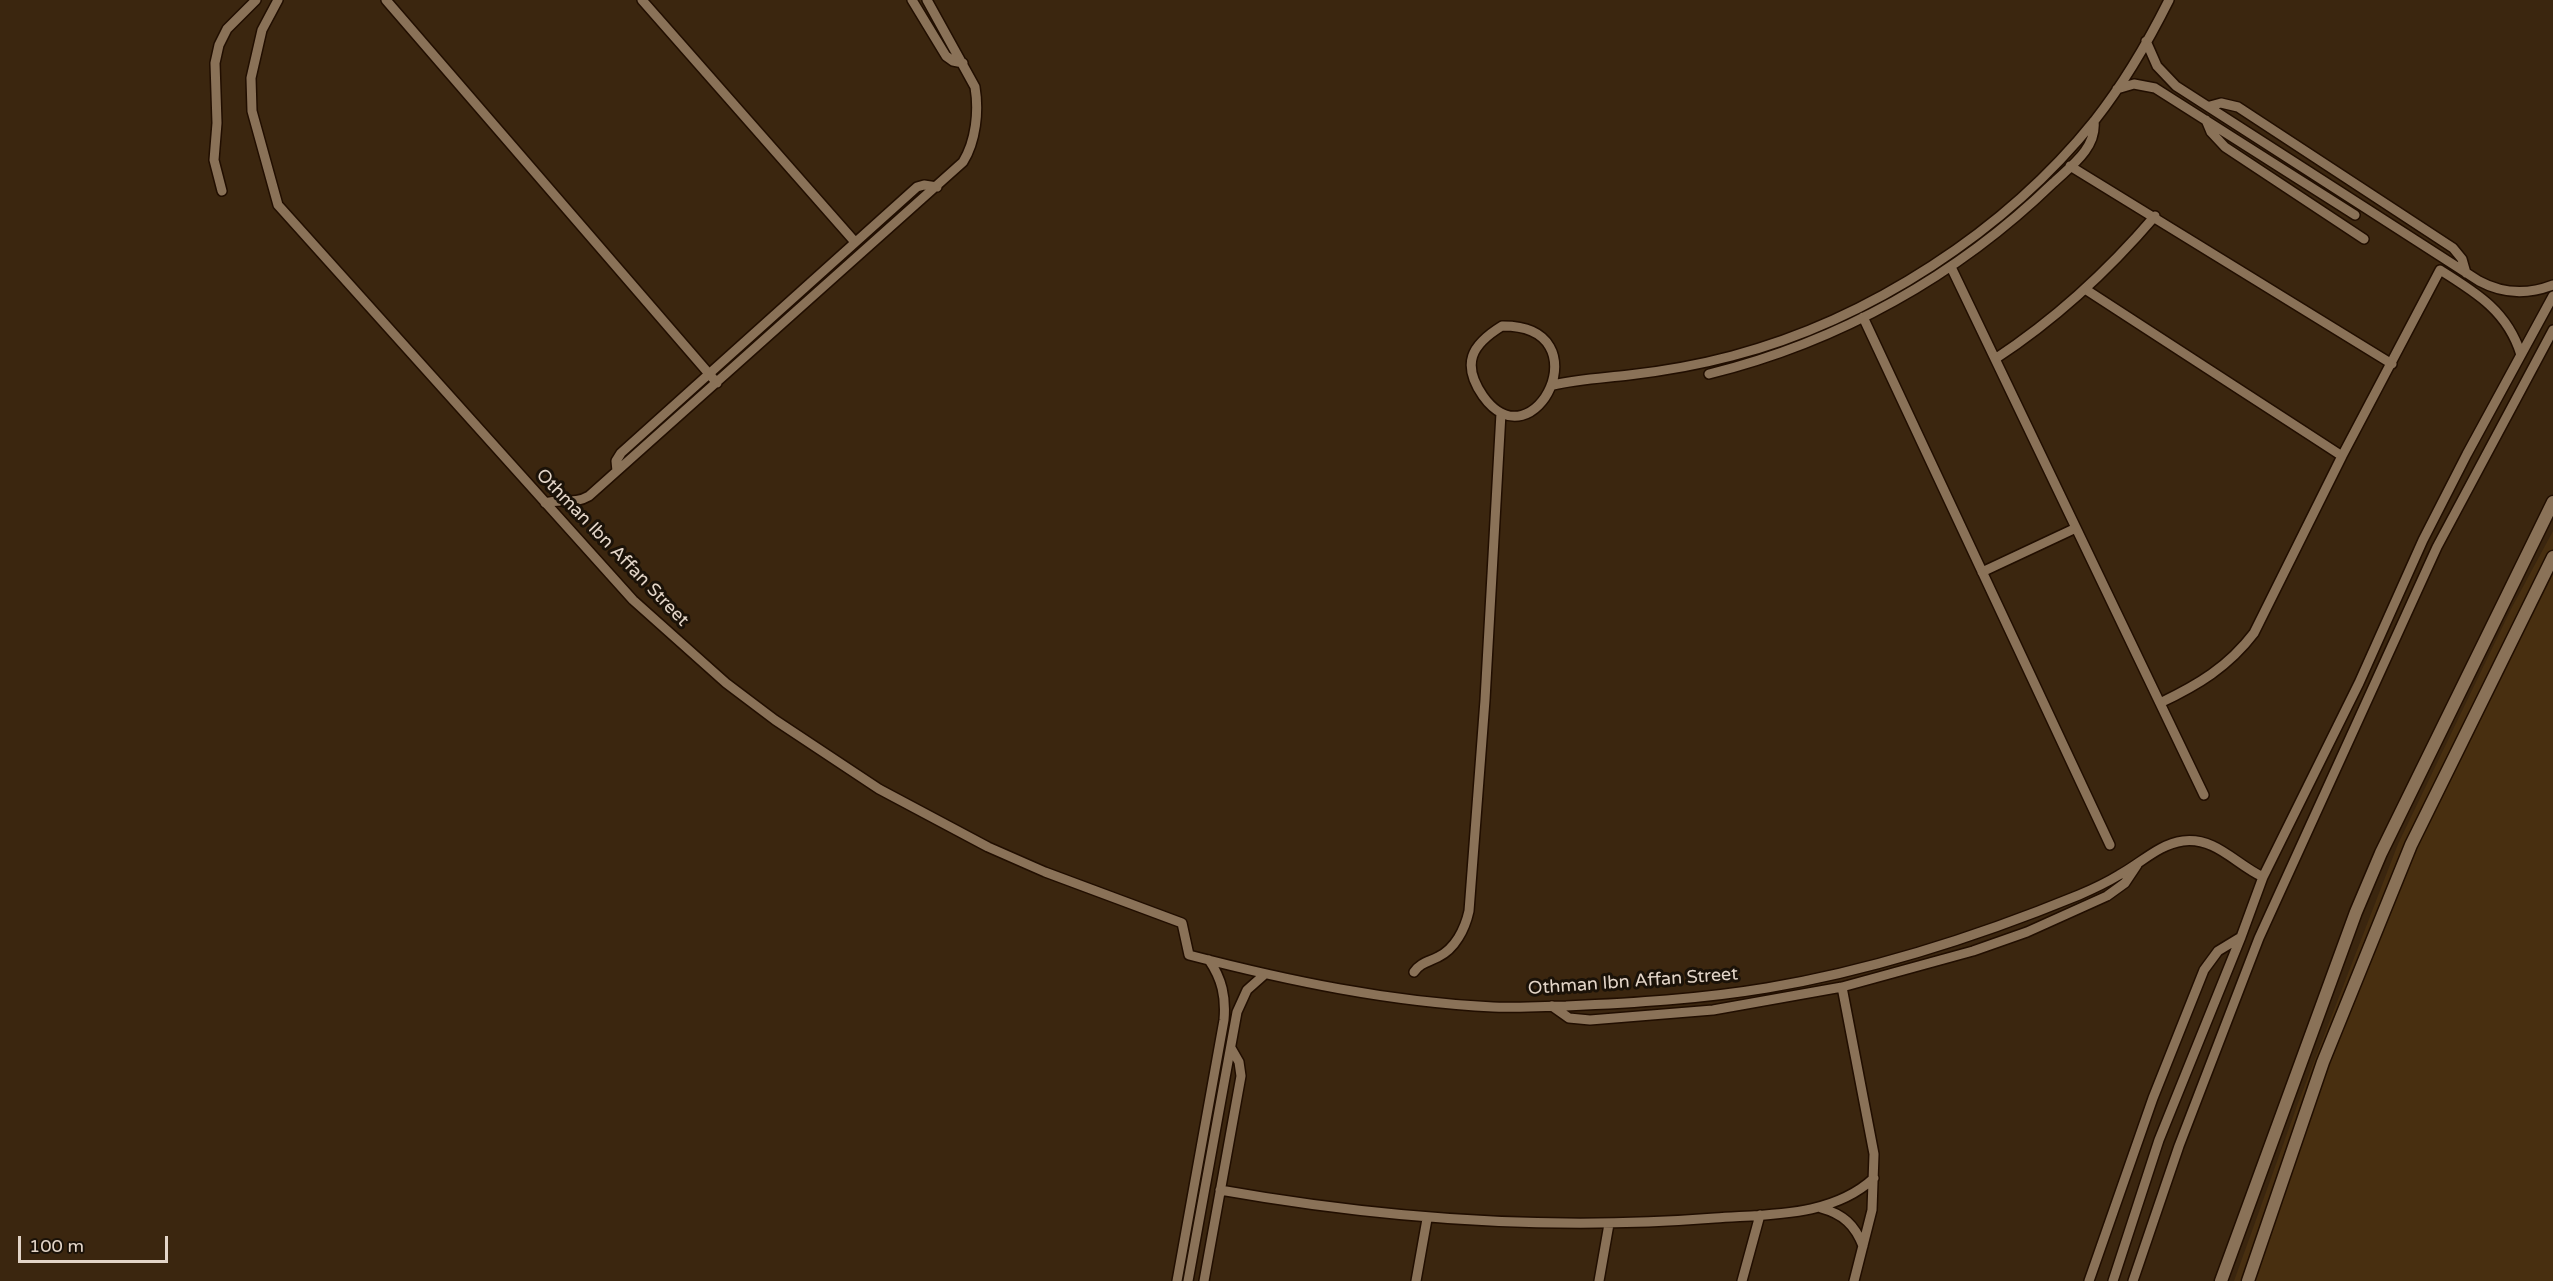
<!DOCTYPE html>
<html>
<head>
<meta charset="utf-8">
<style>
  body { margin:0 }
  #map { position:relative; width:2553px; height:1281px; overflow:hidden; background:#3b260f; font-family:"Varela Round",sans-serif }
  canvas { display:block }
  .scale { position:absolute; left:18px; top:1236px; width:150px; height:27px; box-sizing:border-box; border:3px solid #e3d5c8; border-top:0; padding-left:8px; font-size:18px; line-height:21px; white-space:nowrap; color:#e3d5c8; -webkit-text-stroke:4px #1b1208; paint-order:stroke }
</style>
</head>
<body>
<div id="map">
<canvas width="2553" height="1281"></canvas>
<div class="scale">100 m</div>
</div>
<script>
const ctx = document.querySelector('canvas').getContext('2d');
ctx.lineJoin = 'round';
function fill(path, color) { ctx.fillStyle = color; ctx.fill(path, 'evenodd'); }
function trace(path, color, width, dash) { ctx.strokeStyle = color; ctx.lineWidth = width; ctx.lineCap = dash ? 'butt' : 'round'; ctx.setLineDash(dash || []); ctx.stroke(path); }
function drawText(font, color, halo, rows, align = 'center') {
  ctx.font = font + ' "Varela Round",sans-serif'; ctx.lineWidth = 6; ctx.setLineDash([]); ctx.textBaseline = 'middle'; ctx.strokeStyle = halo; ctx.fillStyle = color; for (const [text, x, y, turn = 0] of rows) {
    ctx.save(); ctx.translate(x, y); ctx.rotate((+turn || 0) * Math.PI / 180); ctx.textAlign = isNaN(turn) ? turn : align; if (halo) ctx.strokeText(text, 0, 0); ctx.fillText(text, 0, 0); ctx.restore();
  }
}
fill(new Path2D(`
  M 2553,531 L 2553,1281 L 2234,1281 L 2298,1103 L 2398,844 L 2511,609 Z`), '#482f10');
const minor = new Path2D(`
  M 278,0 L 262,30 L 251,78 L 252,111 L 278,205 L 633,600 L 726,683 L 775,720 L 879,789 L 988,847 L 1045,872 L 1182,923 L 1189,955 C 1289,981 1390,1002 1493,1007 C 1517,1008 1542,1006 1566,1006 C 1633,1003 1701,999 1767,988 C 1874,970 1979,936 2079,895 C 2093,889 2106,883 2119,875 C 2140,864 2159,844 2183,841 C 2216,837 2235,864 2263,877
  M 386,0 L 717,383
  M 642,0 L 855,242
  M 912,0 L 946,56 L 953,61 L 963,63
  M 2146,41 L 2157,66 L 2176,86 L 2479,281 C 2503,294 2527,295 2553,285
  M 2117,89 L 2134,84 L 2155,88 L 2355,215
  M 2210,106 L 2221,103 L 2238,107 L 2453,248 L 2462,259 L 2466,273
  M 2206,120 L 2211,132 L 2225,147 L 2364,239
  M 2070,166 L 2392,364
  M 222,191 L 214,160 L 217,123 L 215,63 L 219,45 L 227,29 L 256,0
  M 1951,267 L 2204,795
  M 2085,289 L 2342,456
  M 1863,317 L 2110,845
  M 1502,326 C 1605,325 1534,468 1483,396 C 1461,364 1471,345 1502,326 Z
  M 1995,359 C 2056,319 2108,271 2155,216
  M 1709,374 C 1839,342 1957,276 2053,183 C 2071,166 2097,148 2094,121
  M 1553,385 C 1578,379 1603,378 1629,375 C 1664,371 1698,365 1732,356 C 1869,320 2006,231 2095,120 C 2124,83 2148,42 2169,0
  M 617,471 L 616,461 L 621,453 L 917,187 L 924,185 L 937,187
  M 545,503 C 561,498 574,505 589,496 L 963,162 C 976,141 979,111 975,87 L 927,0
  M 1982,572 L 2076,528
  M 2160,703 C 2198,685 2228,667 2254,633 L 2342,456 L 2440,270 C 2477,293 2508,312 2521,355
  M 1414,972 C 1420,963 1428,962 1438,957 C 1455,949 1465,929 1469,911 L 1485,700 L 1501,413
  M 1842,987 L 1874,1154 L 1872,1210 L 1854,1281
  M 1552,1006 L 1569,1018 L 1590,1020 L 1713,1010 L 1842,987 L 1973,951 L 2027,932 L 2107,896 L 2125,883 L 2137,865
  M 1220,1190 C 1384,1219 1549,1231 1715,1218 C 1770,1214 1832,1217 1874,1178
  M 1821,1208 C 1843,1214 1855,1225 1863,1246
  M 1177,1281 L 1224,1020 C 1226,997 1222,979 1209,960
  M 1188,1281 L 1237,1012 L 1247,990 L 1265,974
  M 1204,1281 L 1241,1076 L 1239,1062 L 1231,1048
  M 1416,1281 L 1427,1219
  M 1599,1281 L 1609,1224
  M 1742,1281 L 1760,1215
  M 2089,1281 L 2153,1098 L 2204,970 L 2218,951 L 2241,937
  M 2113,1281 L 2159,1140 L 2241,937 L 2263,877 L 2359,683 L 2423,540 L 2467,454 L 2553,296
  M 2133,1281 L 2179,1146 L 2259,938 L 2437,547 L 2553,330`);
const tertiary = new Path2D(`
  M 2221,1281 L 2356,912 L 2381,853 L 2553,502
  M 2248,1281 L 2323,1062 L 2411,845 L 2553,557`);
trace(minor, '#210e00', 12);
trace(tertiary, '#210e00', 15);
trace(minor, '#8a7258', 9);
trace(tertiary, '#8a7258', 12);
drawText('18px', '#e3d5c8', '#1b1208', [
  ["Othman Ibn Affan Street",612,548,46],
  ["Othman Ibn Affan Street",1633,982,-4]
]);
</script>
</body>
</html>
